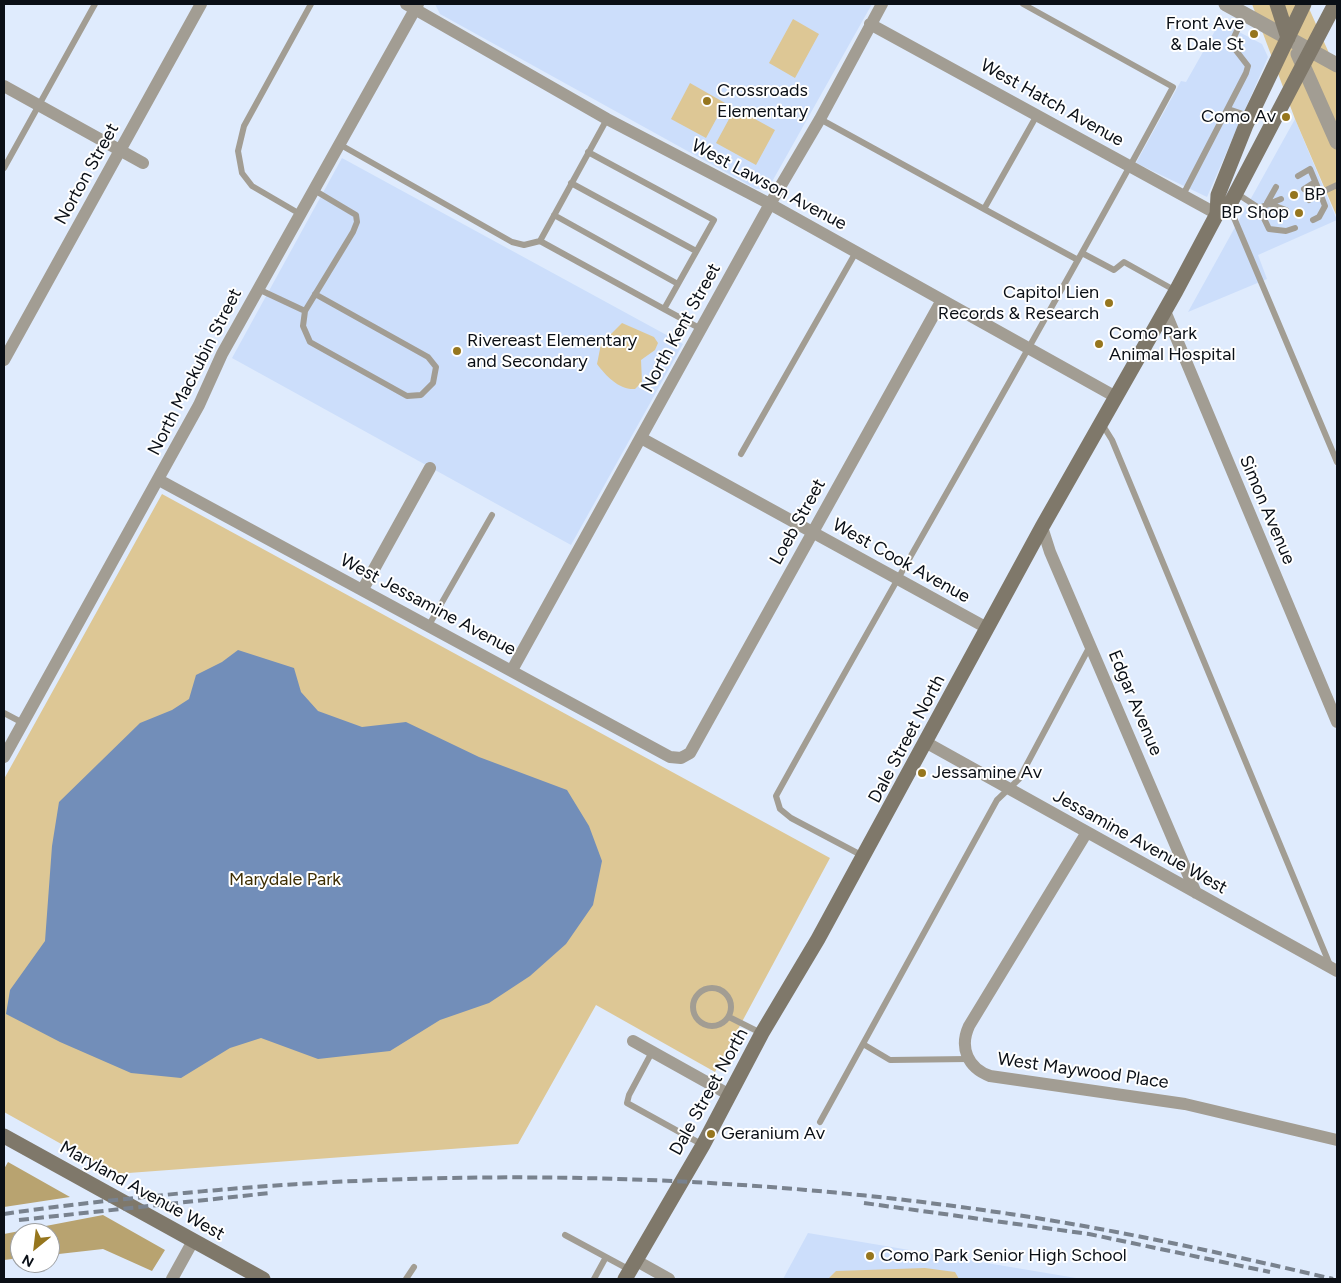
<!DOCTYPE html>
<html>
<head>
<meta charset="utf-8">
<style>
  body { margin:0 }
  #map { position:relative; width:1341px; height:1283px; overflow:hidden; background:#dfebfd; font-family:Figtree,sans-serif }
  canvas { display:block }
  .frame { position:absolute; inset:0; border:5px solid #0a0f16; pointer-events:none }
  .north { position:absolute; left:10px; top:1223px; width:50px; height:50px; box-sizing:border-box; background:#fff; border:1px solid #9d9fa2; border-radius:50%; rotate:209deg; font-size:14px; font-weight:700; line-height:20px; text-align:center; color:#0a0f16 }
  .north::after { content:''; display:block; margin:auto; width:18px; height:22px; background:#96761e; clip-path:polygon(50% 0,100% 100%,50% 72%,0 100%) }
</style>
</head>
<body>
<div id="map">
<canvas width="1341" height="1283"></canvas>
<div class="frame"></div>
<div class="north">N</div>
</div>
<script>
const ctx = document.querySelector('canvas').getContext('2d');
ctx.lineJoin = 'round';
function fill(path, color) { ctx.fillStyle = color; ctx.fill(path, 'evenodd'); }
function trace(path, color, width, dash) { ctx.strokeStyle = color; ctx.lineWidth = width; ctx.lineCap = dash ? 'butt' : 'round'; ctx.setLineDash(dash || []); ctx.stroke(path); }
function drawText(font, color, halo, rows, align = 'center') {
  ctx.font = font + ' Figtree,sans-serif'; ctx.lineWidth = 4; ctx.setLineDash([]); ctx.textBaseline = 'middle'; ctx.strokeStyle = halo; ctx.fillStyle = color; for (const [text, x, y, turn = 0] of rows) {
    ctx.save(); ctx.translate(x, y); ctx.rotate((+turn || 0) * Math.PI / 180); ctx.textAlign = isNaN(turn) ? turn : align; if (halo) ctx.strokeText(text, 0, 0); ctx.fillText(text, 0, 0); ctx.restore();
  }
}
fill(new Path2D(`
  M 435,4 L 872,4 L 769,187 L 761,189 L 756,189 L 440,14 Z
  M 1220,22 L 1262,44 L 1268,57 L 1207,197 L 1136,163 L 1181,81 L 1186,82 Z
  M 1295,119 L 1337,220 L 1258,255 L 1267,279 L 1188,312 Z
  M 342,158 L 683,344 L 571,545 L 232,358 Z
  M 808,1233 L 1082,1279 L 783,1279 Z`), '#ccdefb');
fill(new Path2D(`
  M 1252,4 L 1307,4 L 1337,71 L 1337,217 L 1295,119 Z
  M 793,19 L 819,34 L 795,78 L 769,63 Z
  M 690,83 L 725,103 L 706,138 L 671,119 Z
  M 735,108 L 775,130 L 756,165 L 716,143 Z
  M 622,323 L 654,337 L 658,343 L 655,350 L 641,360 L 642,382 L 635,389 C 619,390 606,376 597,364 L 601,344 Z
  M 162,494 L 830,858 L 715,1072 L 596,1005 L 518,1144 L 115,1174 L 4,1112 L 4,779 Z
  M 925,1268 L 955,1272 L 959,1279 L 828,1279 L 836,1271 Z`), '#ddc795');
fill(new Path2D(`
  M 8,1162 L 70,1197 L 4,1207 L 4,1169 Z
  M 103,1215 L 165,1250 L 152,1271 L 103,1249 L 50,1255 L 50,1233 L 20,1233 L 20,1258 L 4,1260 L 4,1234 Z`), '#b8a370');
fill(new Path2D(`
  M 238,650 L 294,668 L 301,692 L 318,711 L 362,727 L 406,722 L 479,757 L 567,790 L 589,826 L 602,861 L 593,905 L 566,944 L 530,976 L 489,1003 L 440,1020 L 390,1051 L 318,1059 L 261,1038 L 230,1048 L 181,1078 L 131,1073 L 60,1042 L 6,1014 L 10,990 L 45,941 L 52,846 L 59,802 L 140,723 L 172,710 L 189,699 L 196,675 L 222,662 Z`), '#728eb9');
trace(new Path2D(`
  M 1228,109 L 1249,116
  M 820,119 L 984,209 L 1037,115
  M 339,144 L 512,242 L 524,245 L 540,241 L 607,119
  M 4,168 L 95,4
  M 1298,176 L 1310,169 L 1320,193 L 1337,185
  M 571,183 L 696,251
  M 1276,187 L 1267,203 L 1286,210
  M 1304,189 L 1315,182
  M 1236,193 L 1259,208 L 1281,199
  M 1183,195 L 1246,73 L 1248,66 L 1231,44 L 1244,15
  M 1309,200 L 1320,193 L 1325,206 L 1319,217 L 1313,220
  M 1229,206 L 1337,462
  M 1259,208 L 1269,229 L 1286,231 L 1295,228
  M 984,209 L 1078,260
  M 300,214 L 252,186 L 242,173 L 238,151 L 244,126 L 311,4
  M 554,215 L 678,284
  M 540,241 L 664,309 L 714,220 L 588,152
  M 1082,253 L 1114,270 L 1124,262 L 1176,291
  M 258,289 L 305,311 L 353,232 L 357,222 L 356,215 L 314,190
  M 664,309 L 701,329
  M 305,311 L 303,326 L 310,342 L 407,396 L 421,395 L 433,383 L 436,367 L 428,357 L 315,294
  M 1102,424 L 1112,440 L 1330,965
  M 741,454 L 856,252
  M 429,625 L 492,515
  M 4,713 L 23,723
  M 863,856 L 791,818 L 780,809 L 776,796 C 907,559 1045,325 1173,87 L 1023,4
  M693 1007a19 19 0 1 1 38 0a19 19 0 1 1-38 0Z
  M 729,1017 L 761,1033
  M 863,1044 L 890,1060 L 968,1059
  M 652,1052 L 629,1095 L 627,1103 L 703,1145
  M 820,1122 L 997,800 L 1019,779 L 1090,646
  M 565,1235 L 630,1270
  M 406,1279 L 414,1267
  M 594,1279 L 606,1257`), '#a29d93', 6);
trace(new Path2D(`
  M 406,4 L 607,119 L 770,204 L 1116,397
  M 870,24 L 1217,214
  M 4,86 L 143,163
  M 1165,311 L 1337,722
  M 4,360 L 201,4
  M 641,438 L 987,628
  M 159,480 L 670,757 L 681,758 L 690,753 L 942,300
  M 1042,527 L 1050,552 L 1196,893
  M 363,589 L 430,468
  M 512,670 L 770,204 L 820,119 L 882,4
  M 927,743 L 1337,971
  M 4,757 L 199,405 L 222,354 L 418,4
  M 1087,832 L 969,1026 C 959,1048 968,1068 990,1076 L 1185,1104 L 1337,1140
  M 633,1041 L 728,1094
  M 635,1260 L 669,1279
  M 172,1279 L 193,1241`), '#a29d93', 12);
trace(new Path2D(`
  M 1226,4 L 1337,65
  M 1298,54 L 1337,142`), '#a29d93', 15);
trace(new Path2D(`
  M 1277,4 L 1288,38
  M 1217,214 L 1229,206 L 1335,4
  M 4,1136 L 263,1279
  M 625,1279 L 703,1145 L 762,1033 L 818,939 L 1042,527 L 1176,291 L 1217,214 L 1218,195 L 1246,125 L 1304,4`), '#7f786a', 15);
trace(new Path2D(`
  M 864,1203 L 1089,1234 L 1270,1272
  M 4,1214 C 64,1205 124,1199 184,1193 C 459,1167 737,1173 1010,1214 C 1119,1230 1226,1254 1333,1279
  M 19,1220 L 270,1193`), '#79828e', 4, [10, 5]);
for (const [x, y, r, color] of [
  [1254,34,5,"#96761e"],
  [707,101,5,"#96761e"],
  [1286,117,5,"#96761e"],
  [1294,195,5,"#96761e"],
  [1299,213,5,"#96761e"],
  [1109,303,5,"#96761e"],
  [1099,344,5,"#96761e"],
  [457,351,5,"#96761e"],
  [922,773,5,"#96761e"],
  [711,1134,5,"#96761e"],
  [870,1256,5,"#96761e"]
]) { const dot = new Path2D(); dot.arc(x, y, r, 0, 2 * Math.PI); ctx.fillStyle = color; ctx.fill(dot); trace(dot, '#fff', 2); }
drawText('18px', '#0a0f16', '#fff', [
  ["Front Ave",1244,24,"right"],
  ["& Dale St",1244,45,"right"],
  ["Crossroads",717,91],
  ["Elementary",717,112],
  ["Como Av",1276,117,"right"],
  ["BP",1304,195],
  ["BP Shop",1289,213,"right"],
  ["Capitol Lien",1099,293,"right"],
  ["Records & Research",1099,314,"right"],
  ["Como Park",1109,334],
  ["Animal Hospital",1109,355],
  ["Rivereast Elementary",467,341],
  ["and Secondary",467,362],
  ["Jessamine Av",932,773],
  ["Geranium Av",721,1134],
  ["Como Park Senior High School",880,1256]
], 'left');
drawText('18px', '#0a0f16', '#fff', [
  ["West Hatch Avenue",1052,103,29],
  ["Norton Street",87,174,-61],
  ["West Lawson Avenue",769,185,28],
  ["North Kent Street",681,328,-61],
  ["North Mackubin Street",195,372,-63],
  ["Simon Avenue",1267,510,67],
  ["Loeb Street",798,522,-61],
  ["West Cook Avenue",901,561,29],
  ["West Jessamine Avenue",428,605,28],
  ["Edgar Avenue",1135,703,67],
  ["Dale Street North",907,739,-62],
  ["Jessamine Avenue West",1140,842,29],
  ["West Maywood Place",1083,1071,8],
  ["Dale Street North",709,1092,-61],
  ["Maryland Avenue West",142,1191,29]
]);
drawText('18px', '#3e2e03', '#fff', [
  ["Marydale Park",285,880]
]);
</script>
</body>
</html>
